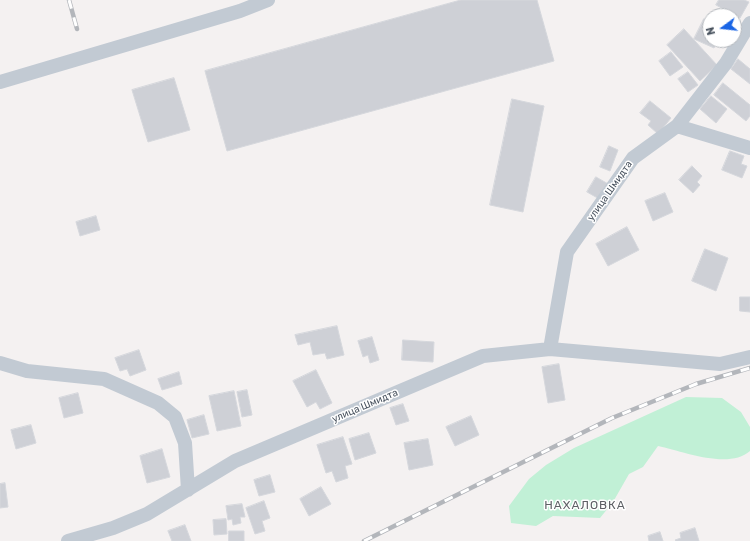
<!DOCTYPE html>
<html>
<head>
<meta charset="utf-8">
<style>
  body { margin:0 }
  #map { position:relative; width:750px; height:541px; overflow:hidden; background:#f4f1f1; font-family:Rubik,sans-serif }
  canvas { display:block }
  .north { position:absolute; left:702px; top:8px; width:40px; height:40px; box-sizing:border-box; background:#fff; border:1px solid #b6babf; border-radius:50%; rotate:255deg; font-size:11px; font-weight:700; line-height:16px; text-align:center; color:#49535f }
  .north::after { content:''; display:block; margin:auto; width:14px; height:18px; background:#1a65e5; clip-path:polygon(50% 0,100% 100%,50% 72%,0 100%) }
</style>
</head>
<body>
<div id="map">
<canvas width="750" height="541"></canvas>
<div class="north">N</div>
</div>
<script>
const ctx = document.querySelector('canvas').getContext('2d');
ctx.lineJoin = 'round';
function fill(path, color) { ctx.fillStyle = color; ctx.fill(path, 'evenodd'); }
function trace(path, color, width, dash) { ctx.strokeStyle = color; ctx.lineWidth = width; ctx.lineCap = dash ? 'butt' : 'round'; ctx.setLineDash(dash || []); ctx.stroke(path); }
function drawText(font, color, halo, rows, align = 'center') {
  ctx.font = font + ' Rubik,sans-serif'; ctx.lineWidth = 3; ctx.setLineDash([]); ctx.textBaseline = 'middle'; ctx.strokeStyle = halo; ctx.fillStyle = color; for (const [text, x, y, turn = 0] of rows) {
    ctx.save(); ctx.translate(x, y); ctx.rotate((+turn || 0) * Math.PI / 180); ctx.textAlign = isNaN(turn) ? turn : align; if (halo) ctx.strokeText(text, 0, 0); ctx.fillText(text, 0, 0); ctx.restore();
  }
}
fill(new Path2D(`
  M 686,397 L 722,398 L 741,412 L 750,427 L 750,451 C 729,470 682,451 658,446 L 643,467 L 629,474 L 613,502 L 600,518 L 553,516 L 536,526 L 511,523 L 509,506 L 529,479 L 546,465 L 574,448 Z`), '#c1f0d6');
const building = new Path2D(`
  M 461,0 L 537,0 L 554,61 L 227,151 L 205,71 Z
  M 719,0 L 744,0 L 749,2 L 740,18 L 716,5 Z
  M 704,19 L 710,22 L 710,40 L 718,40 L 714,48 L 694,39 Z
  M 684,29 L 717,65 L 700,81 L 667,45 Z
  M 671,52 L 683,67 L 670,76 L 659,61 Z
  M 738,59 L 750,69 L 750,84 L 731,69 Z
  M 688,72 L 698,85 L 688,92 L 678,79 Z
  M 174,78 L 190,130 L 148,142 L 132,90 Z
  M 723,83 L 750,105 L 750,116 L 746,121 L 714,95 Z
  M 711,96 L 727,109 L 716,123 L 700,109 Z
  M 512,99 L 544,106 L 523,212 L 490,205 Z
  M 650,101 L 671,118 L 658,134 L 648,125 L 651,121 L 640,113 Z
  M 609,146 L 618,150 L 610,171 L 600,167 Z
  M 730,151 L 744,156 L 741,164 L 747,166 L 742,178 L 722,170 Z
  M 692,166 L 702,176 L 697,182 L 700,185 L 693,193 L 679,180 Z
  M 596,177 L 610,185 L 601,200 L 587,192 Z
  M 665,193 L 673,212 L 653,221 L 645,201 Z
  M 96,216 L 100,230 L 80,236 L 76,222 Z
  M 627,227 L 639,250 L 608,266 L 596,244 Z
  M 705,249 L 728,258 L 716,291 L 692,281 Z
  M 740,297 L 750,297 L 750,312 L 740,311 Z
  M 337,326 L 344,355 L 327,359 L 325,353 L 313,355 L 310,342 L 298,345 L 295,335 Z
  M 372,337 L 379,360 L 370,363 L 368,355 L 363,357 L 358,341 Z
  M 403,340 L 434,342 L 433,362 L 402,360 Z
  M 139,350 L 146,370 L 130,376 L 127,369 L 120,371 L 115,358 Z
  M 559,364 L 565,400 L 548,403 L 542,367 Z
  M 316,370 L 332,403 L 320,409 L 316,402 L 307,407 L 293,381 Z
  M 179,372 L 182,384 L 162,390 L 158,379 Z
  M 247,390 L 252,415 L 242,417 L 237,392 Z
  M 234,391 L 241,426 L 217,431 L 209,396 Z
  M 78,393 L 83,413 L 64,418 L 59,398 Z
  M 403,404 L 409,421 L 396,425 L 390,408 Z
  M 204,415 L 209,434 L 192,438 L 187,420 Z
  M 471,416 L 479,435 L 455,446 L 446,427 Z
  M 31,425 L 36,443 L 16,449 L 11,430 Z
  M 369,433 L 376,453 L 355,460 L 349,439 Z
  M 343,437 L 352,464 L 345,466 L 348,478 L 336,482 L 332,471 L 326,473 L 317,445 Z
  M 428,439 L 433,465 L 409,470 L 404,443 Z
  M 162,449 L 170,477 L 147,483 L 140,456 Z
  M 270,475 L 275,492 L 259,496 L 254,480 Z
  M 5,483 L 8,507 L 0,508 L 0,484 Z
  M 321,487 L 331,504 L 309,516 L 300,499 Z
  M 264,501 L 270,518 L 262,521 L 265,531 L 255,534 L 246,508 Z
  M 242,504 L 245,517 L 240,517 L 241,523 L 233,525 L 232,519 L 228,520 L 226,506 Z
  M 226,519 L 227,534 L 214,535 L 213,520 Z
  M 185,525 L 191,541 L 172,541 L 168,531 Z
  M 695,528 L 699,541 L 676,541 L 675,540 L 681,538 L 680,533 Z
  M 229,531 L 244,531 L 244,541 L 229,541 Z
  M 660,532 L 663,541 L 649,541 L 648,536 Z`);
fill(building, '#ced0d6');
trace(building, '#d5d7dc', 1);
trace(new Path2D(`
  M 0,82 L 240,11 L 268,0
  M 677,126 L 750,148
  M 550,349 L 567,252 L 633,158 L 677,126 L 726,63 L 750,23
  M 0,363 L 27,371 L 104,379 L 158,403 L 175,417 L 185,443 L 188,490
  M 68,541 L 113,528 L 147,514 L 235,461 L 483,356 L 550,349 L 720,364 L 750,357`), '#c2cad3', 14);
const rail = new Path2D(`
  M 69,0 L 77,29
  M 364,541 L 612,418 L 696,384 L 750,368`);
trace(rail, '#b3b6bb', 4.5);
trace(rail, '#fff', 3, [9]);
drawText('10px', '#49535f', '#fff', [
  ["улица Шмидта",610,191,-55],
  ["улица Шмидта",365,406,-23]
]);
ctx.letterSpacing = '1px';
drawText('12px', '#5e6166', '#fff', [
  ["НАХАЛОВКА",585,506]
]);
ctx.letterSpacing = '0px';
</script>
</body>
</html>
